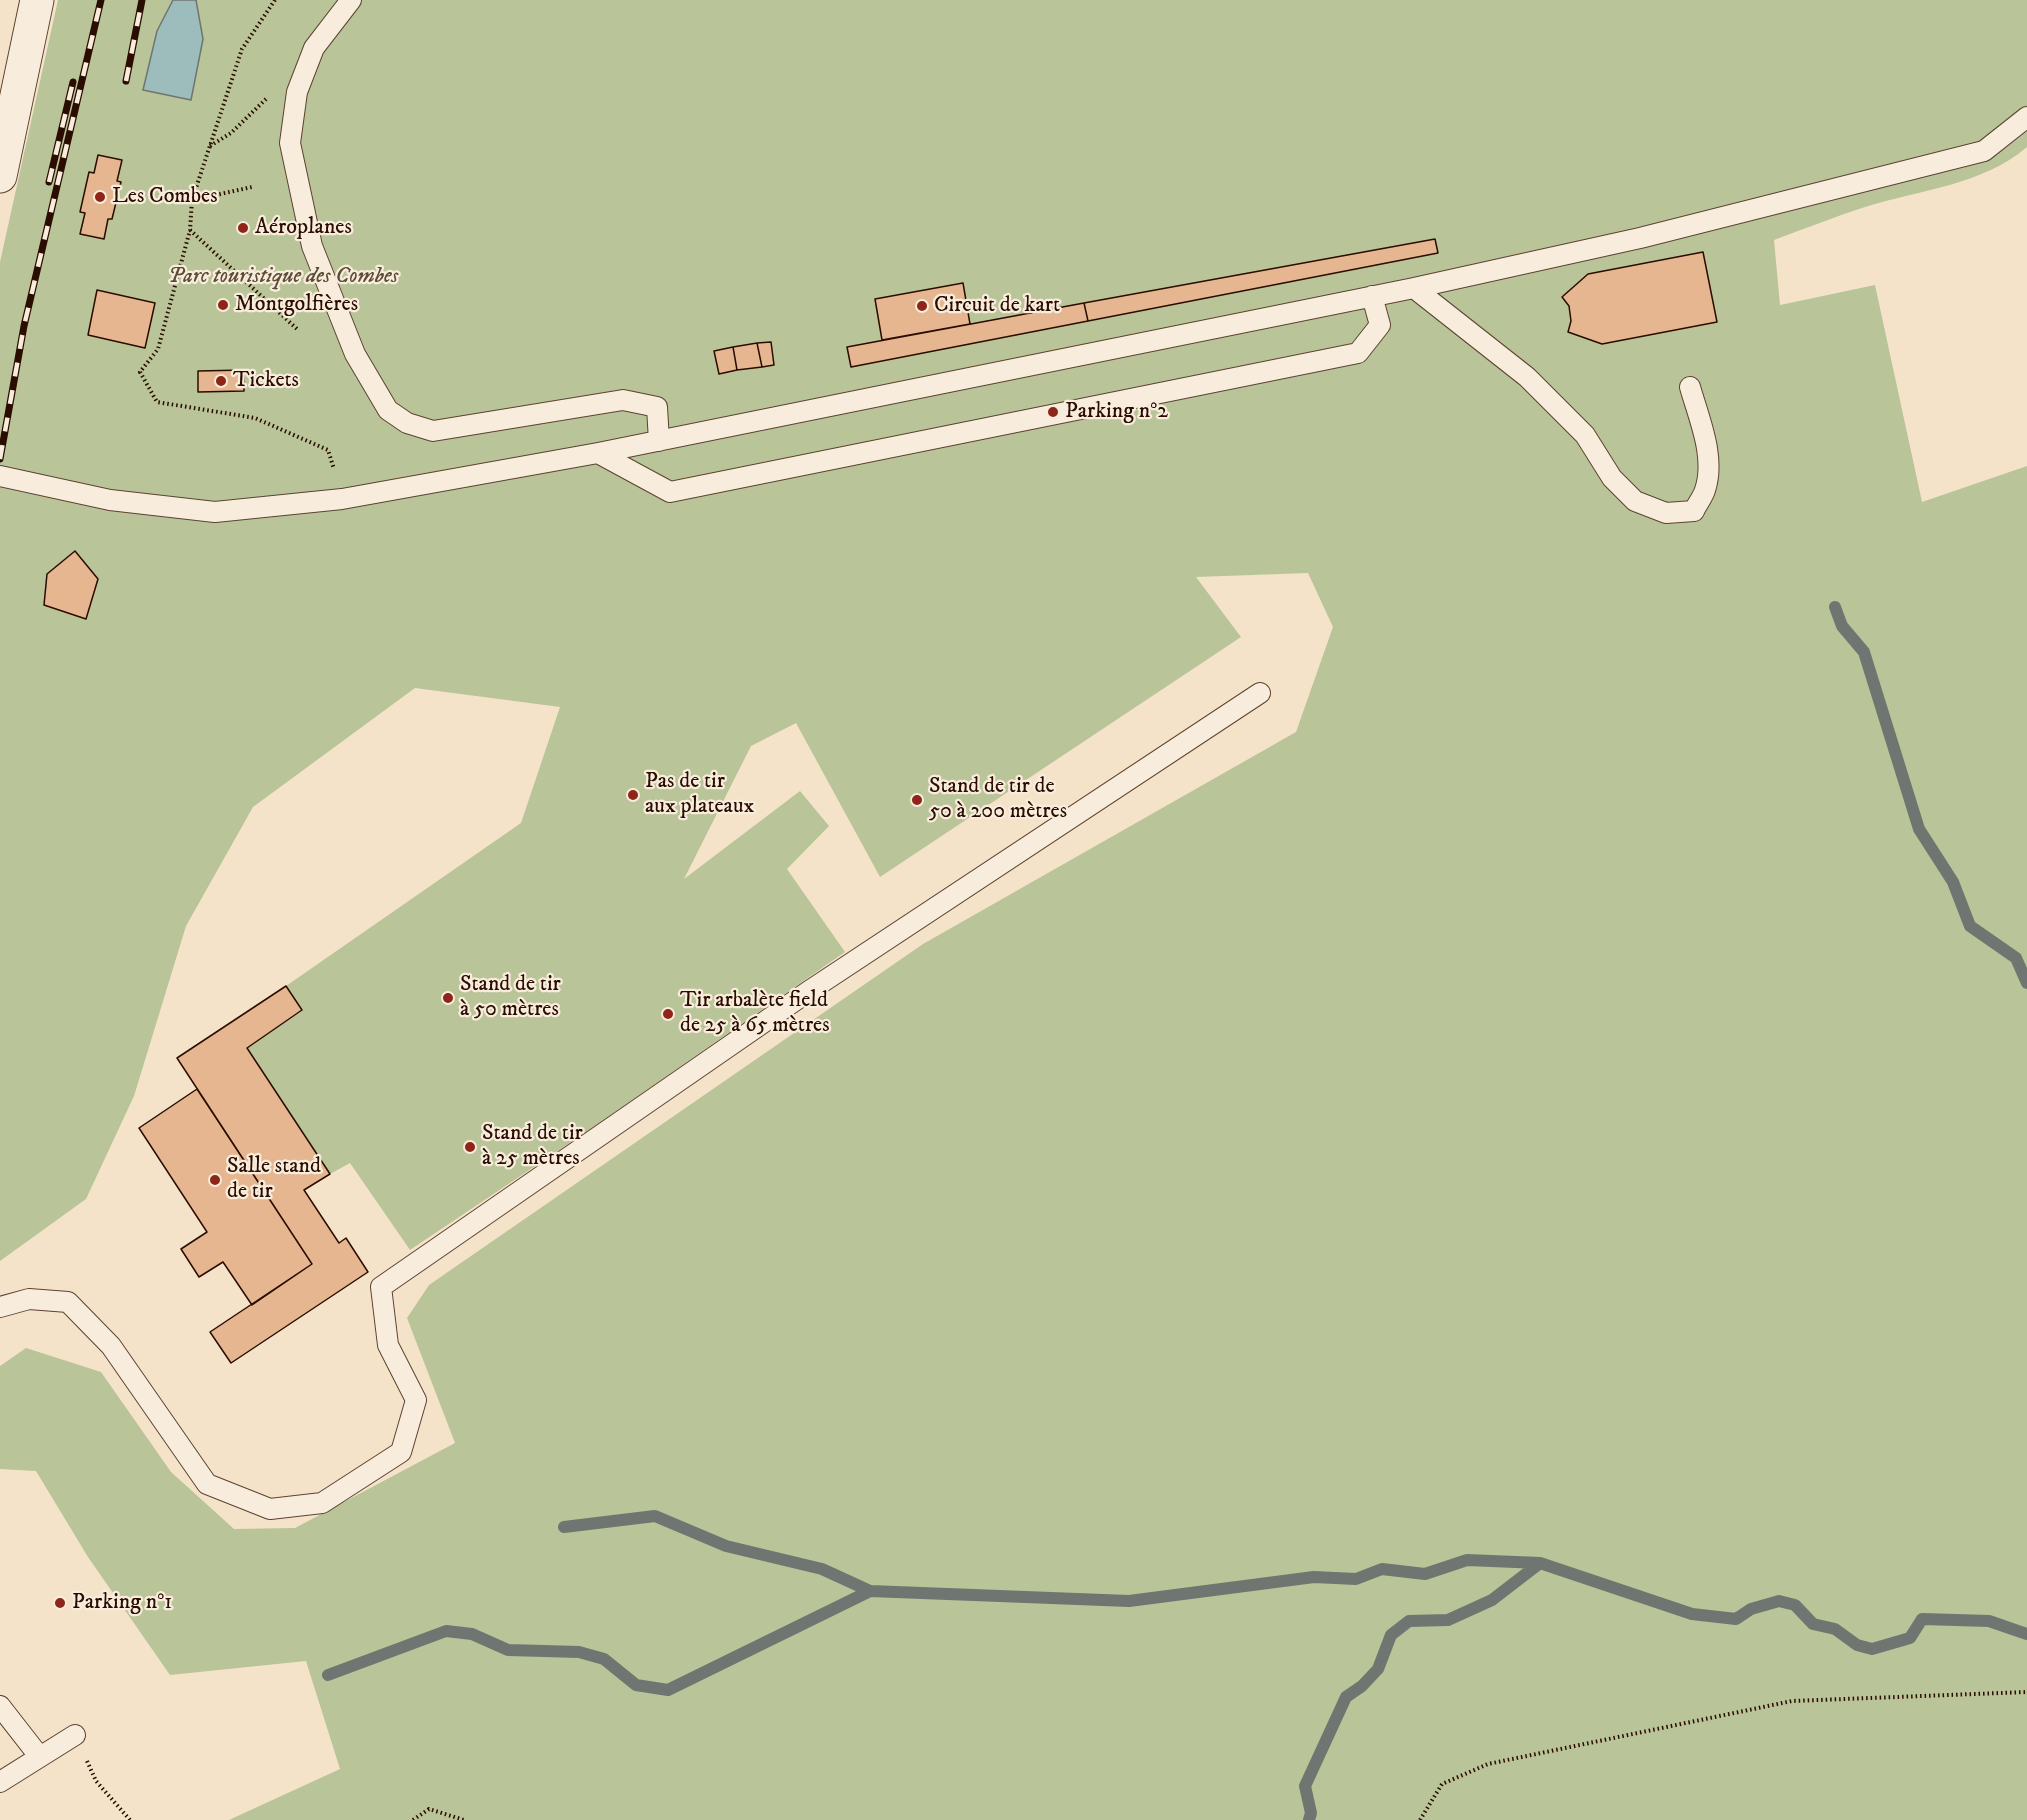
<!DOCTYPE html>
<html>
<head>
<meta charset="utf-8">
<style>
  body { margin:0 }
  canvas { display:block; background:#f4e3c9 }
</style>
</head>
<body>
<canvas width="2027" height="1820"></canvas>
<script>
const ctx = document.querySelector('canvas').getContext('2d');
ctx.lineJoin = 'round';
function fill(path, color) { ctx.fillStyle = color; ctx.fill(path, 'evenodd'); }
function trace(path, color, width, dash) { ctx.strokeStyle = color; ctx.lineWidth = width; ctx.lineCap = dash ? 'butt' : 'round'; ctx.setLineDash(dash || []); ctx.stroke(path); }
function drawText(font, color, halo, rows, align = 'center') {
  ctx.font = font + ' "IM FELL DW Pica",serif'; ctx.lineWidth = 4.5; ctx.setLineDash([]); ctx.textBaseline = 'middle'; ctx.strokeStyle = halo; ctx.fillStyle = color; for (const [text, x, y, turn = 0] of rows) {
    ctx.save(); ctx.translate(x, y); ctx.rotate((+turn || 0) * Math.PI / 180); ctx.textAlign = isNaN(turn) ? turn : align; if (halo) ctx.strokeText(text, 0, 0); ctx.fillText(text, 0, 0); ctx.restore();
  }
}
fill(new Path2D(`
  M 58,0 L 2027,0 L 2027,147 C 1983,185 1919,190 1865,207 C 1834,217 1804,229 1774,240 L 1780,305 L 1875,285 L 1922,502 L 2027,466 L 2027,1820 L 229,1820 L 340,1769 L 306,1661 L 170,1675 L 88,1557 L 36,1471 L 0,1469 L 0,1366 L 26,1348 L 101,1372 L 171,1472 L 234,1529 L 295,1528 L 455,1443 L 407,1318 L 429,1285 L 923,944 L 1296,732 L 1333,627 L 1308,573 L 1196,577 L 1241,637 L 880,877 L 796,723 L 751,746 L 684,879 L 800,791 L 829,826 L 787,869 L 845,952 L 589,1130 L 410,1250 L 350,1163 L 330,1174 L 247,1048 L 302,1011 L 286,986 L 521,823 L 560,707 L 415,688 L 253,807 L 186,926 L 134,1096 L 86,1199 L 0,1261 L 0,262 Z`), '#b9c498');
const water = new Path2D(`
  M 173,0 L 196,0 L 203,39 L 191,100 L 143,90 L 157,31 Z`);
fill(water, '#9dbdbc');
trace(water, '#6f7671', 1.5);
trace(new Path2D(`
  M 1835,607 L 1842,626 L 1864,652 L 1919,829 L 1953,882 L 1970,926 L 2016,958 L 2027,983
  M 564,1527 L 655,1516 L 726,1546 L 822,1569 L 870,1591 L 1129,1601 L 1314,1577 L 1356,1579 L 1382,1569 L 1425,1574 L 1467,1560 L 1540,1563 L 1692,1614 L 1736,1619 L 1751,1609 L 1779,1601 L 1795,1605 L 1813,1624 L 1835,1629 L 1857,1645 L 1872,1649 L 1910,1638 L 1922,1619 L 1989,1621 L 2027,1634
  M 328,1675 L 446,1631 L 472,1634 L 508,1650 L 579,1652 L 604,1659 L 636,1685 L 668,1690 L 870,1591
  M 1309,1820 L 1311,1813 L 1305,1786 L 1346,1697 L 1362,1686 L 1378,1669 L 1391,1635 L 1409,1621 L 1448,1620 L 1492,1600 L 1540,1563`), '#6f7671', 12);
const building = new Path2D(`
  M 98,155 L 122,160 L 117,181 L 121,182 L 112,219 L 108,219 L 104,239 L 80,234 L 85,213 L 80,212 L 89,172 L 94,173 Z
  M 1435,239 L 1438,253 L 1088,321 L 1084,303 Z
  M 1703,252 L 1717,322 L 1602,344 L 1568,332 L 1571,321 L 1569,306 L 1562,297 L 1588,274 Z
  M 963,283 L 970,324 L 882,340 L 875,299 Z
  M 97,290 L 155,303 L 145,348 L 88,335 Z
  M 1084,303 L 1088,321 L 851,367 L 847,347 Z
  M 771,342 L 774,365 L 762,367 L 757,343 Z
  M 757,343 L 762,367 L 737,370 L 733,347 Z
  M 733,347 L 737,370 L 719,374 L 714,351 Z
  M 244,370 L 244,391 L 198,392 L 198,371 Z
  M 75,551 L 98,579 L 86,619 L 44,605 L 47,574 Z
  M 286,986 L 302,1010 L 247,1048 L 330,1174 L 304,1190 L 339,1243 L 346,1238 L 368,1272 L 231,1363 L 210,1332 L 312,1264 L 177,1058 Z
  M 197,1089 L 312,1264 L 252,1305 L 223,1262 L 199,1277 L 181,1249 L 207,1232 L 139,1128 Z`);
fill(building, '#e6b691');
trace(building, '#2a0c00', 1.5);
const lane = new Path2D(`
  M 351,0 L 314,48 L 297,92 L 290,143 L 312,246 L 355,354 L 388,410 L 407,423 L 433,431 L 623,400 L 657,407 L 659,441
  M 1414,288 L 1640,238 L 1984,151 L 2027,117
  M 598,453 L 670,492 L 1358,353 L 1380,325 L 1372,296
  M 0,476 L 110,500 L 215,512 L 342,499 L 598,453 L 1414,288 L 1527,377 L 1585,435 L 1612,478 L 1635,501 L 1666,513 L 1694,511 C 1697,504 1703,497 1705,490 C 1716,457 1699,419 1690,387
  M 0,1307 L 29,1299 L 68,1302 L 111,1346 L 207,1484 L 270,1509 L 322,1503 L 401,1452 L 416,1400 L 388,1345 L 381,1287 L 809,991 L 1260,693
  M 0,1706 L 39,1756
  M 0,1782 L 75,1735`);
const street = new Path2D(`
  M 0,176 L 37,0`);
trace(lane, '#5c4232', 22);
trace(street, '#5c4232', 35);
trace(new Path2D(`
  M 275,0 L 242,49 L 192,200 L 190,230 L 158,349 L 140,372 L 157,402 L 255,418 L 328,450 L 334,469
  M 210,146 L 231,133 L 266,99
  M 193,200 L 252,187
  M 190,230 L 297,329
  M 87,1761 L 96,1781 L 130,1820
  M 413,1820 L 429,1809 L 464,1820
  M 1420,1820 L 1442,1784 L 1488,1764 L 1792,1701 L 2027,1692`), '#2a0c00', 4, [1.5, 3]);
trace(lane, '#f8eddc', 20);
trace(street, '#f8eddc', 33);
const rail = new Path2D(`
  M 126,81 L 142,0
  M 49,182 L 73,82
  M 0,459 L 24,326 L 101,0`);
trace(rail, '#2a0c00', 7);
trace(rail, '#f8eddc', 4.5, [14]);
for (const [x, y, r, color] of [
  [100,197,6,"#8f2418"],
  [243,228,6,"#8f2418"],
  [223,305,6,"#8f2418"],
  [922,306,6,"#8f2418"],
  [221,381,6,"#8f2418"],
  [1053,412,6,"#8f2418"],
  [633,795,6,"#8f2418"],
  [917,800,6,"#8f2418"],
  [448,998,6,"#8f2418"],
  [668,1014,6,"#8f2418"],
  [470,1147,6,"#8f2418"],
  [215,1180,6,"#8f2418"],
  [60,1603,6,"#8f2418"]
]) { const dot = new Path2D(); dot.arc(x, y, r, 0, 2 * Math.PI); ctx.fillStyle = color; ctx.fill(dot); trace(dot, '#f8eddc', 2); }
drawText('22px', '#2a0c00', '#f8eddc', [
  ["Les Combes",112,197],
  ["Aéroplanes",255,228],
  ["Montgolfières",235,305],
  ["Circuit de kart",934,306],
  ["Tickets",233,381],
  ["Parking n°2",1065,412],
  ["Pas de tir",645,782],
  ["aux plateaux",645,807],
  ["Stand de tir de",929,787],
  ["50 à 200 mètres",929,812],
  ["Stand de tir",460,985],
  ["à 50 mètres",460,1010],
  ["Tir arbalète field",680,1001],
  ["de 25 à 65 mètres",680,1026],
  ["Stand de tir",482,1134],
  ["à 25 mètres",482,1159],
  ["Salle stand",227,1167],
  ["de tir",227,1192],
  ["Parking n°1",72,1603]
], 'left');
drawText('italic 22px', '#5c4c35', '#f8eddc', [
  ["Parc touristique des Combes",283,277]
]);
</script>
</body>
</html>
